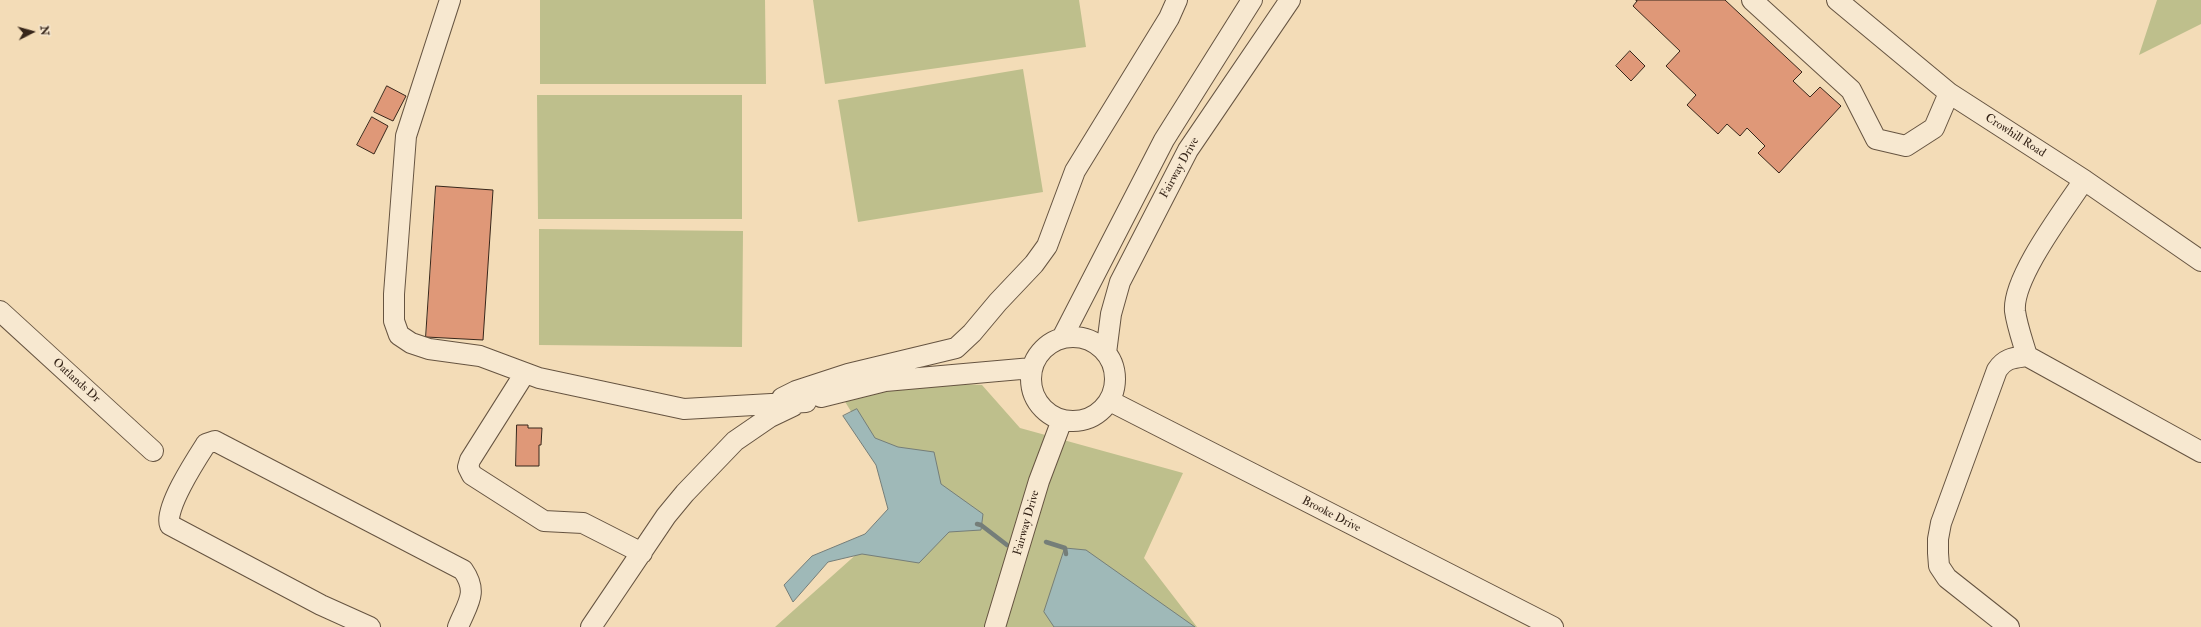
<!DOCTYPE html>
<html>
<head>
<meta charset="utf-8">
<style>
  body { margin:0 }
  #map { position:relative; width:2201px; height:627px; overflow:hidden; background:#f3dcb7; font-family:"IM FELL Double Pica",serif }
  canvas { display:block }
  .north { position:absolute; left:12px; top:12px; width:40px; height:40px; -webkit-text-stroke:3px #f7e8d0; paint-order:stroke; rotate:84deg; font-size:11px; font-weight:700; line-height:16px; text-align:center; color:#37261a }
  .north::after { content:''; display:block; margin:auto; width:14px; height:18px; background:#37261a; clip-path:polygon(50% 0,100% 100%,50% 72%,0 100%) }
</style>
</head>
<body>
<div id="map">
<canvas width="2201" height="627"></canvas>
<div class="north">N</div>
</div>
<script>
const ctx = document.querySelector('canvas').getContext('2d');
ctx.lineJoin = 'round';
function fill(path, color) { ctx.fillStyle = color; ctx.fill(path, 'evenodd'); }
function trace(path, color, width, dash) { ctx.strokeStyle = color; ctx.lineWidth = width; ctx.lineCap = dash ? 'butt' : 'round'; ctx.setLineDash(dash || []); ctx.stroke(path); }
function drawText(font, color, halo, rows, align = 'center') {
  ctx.font = font + ' "IM FELL Double Pica",serif'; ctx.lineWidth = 3.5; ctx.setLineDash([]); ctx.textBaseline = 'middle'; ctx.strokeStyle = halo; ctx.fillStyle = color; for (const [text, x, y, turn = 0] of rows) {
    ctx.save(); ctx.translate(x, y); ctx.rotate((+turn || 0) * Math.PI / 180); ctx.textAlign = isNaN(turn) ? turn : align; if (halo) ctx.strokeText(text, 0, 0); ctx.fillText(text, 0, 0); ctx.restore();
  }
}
fill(new Path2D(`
  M 540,0 L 765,0 L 766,84 L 540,84 Z
  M 813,0 L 1079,0 L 1086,47 L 825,84 Z
  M 2157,0 L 2201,0 L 2201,24 L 2139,55 Z
  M 1023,69 L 1043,192 L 858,222 L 838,100 Z
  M 537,95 L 742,95 L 742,219 L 538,219 Z
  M 539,229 L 743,231 L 742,347 L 539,345 Z
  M 921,382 L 982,385 L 1020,428 L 1183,473 L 1144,558 L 1197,627 L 775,627 L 888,526 L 896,485 L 844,400 Z`), '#bebf8c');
const water = new Path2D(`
  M 857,409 L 875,438 L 898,447 L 934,452 L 941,484 L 983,514 L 981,530 L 949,532 L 919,563 L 862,554 L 828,562 L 793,602 L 784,585 L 812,556 L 865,534 L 888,509 L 876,465 L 843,416 Z
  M 1065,548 L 1086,550 L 1195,627 L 1054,627 L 1044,612 Z`);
fill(water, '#9fb9b8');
trace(water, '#757e79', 1);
trace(new Path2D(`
  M 977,524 L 981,525 L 1007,545
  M 1046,542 L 1065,548 L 1066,554`), '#757e79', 4.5);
const building = new Path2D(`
  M 1636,0 L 1725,0 L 1802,72 L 1793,81 L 1810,97 L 1820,87 L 1841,106 L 1779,173 L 1758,153 L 1765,146 L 1747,128 L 1740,136 L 1727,124 L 1718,134 L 1687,105 L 1696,95 L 1666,66 L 1680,51 L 1633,6 L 1637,1 Z
  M 1630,51 L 1645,66 L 1631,81 L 1616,66 Z
  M 387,86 L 406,96 L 393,121 L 374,112 Z
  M 372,117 L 388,126 L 374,154 L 357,145 Z
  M 436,186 L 493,190 L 483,340 L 426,337 Z
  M 517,425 L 528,425 L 528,428 L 542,428 L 541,445 L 539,445 L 539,466 L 516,466 Z`);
fill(building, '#df9878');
trace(building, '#37261a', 1);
const minor = new Path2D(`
  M 450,0 L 406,136 L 394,294 L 394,321 L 399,335 L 411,343 L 429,349 L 480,356 L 539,378 L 684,409 L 806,402
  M 1752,0 L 1851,90 L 1876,139 L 1906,146 L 1934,128 L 1949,93
  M 1837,0 L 1949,93 L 2084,180 L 2201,261
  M 0,311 L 153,451
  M1031 379a42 42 0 1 1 84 0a42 42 0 1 1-84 0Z
  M 1062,338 L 1164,140 L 1252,0
  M 1106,353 L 1111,314 L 1120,282 L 1188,150 L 1290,0
  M 2027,356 L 2201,452
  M 525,373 L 470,460 L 468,467 L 472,475 L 544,521 L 583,523 L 642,553
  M 821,397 L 885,381 L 1032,368
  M 782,398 L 796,391 L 848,374 L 956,348 L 972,333 L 998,302 L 1034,264 L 1047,246 L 1075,171 L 1169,18 L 1177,0
  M 1110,401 L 1553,627
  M 370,627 L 321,605 L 170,525 C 163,510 197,458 206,444 L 215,441 L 463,570 C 479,593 467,604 458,627
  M 591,627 L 666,516 L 685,493 L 735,441 L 770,417 L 793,406
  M 995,627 L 1039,481 L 1062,420
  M 2009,627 L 1947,578 L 1939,566 L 1938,553 L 1938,539 L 1941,523 L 1997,370 C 2005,358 2013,358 2027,356 C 2023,342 2017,326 2015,311 C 2012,278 2065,209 2084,180`);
trace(minor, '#665441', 22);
trace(minor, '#f7e8d0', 20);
drawText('12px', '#37261a', '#f7e8d0', [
  ["Crowhill Road",2015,136,33],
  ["Fairway Drive",1180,168,-61],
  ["Oatlands Dr",76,381,42],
  ["Brooke Drive",1331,515,27],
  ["Fairway Drive",1027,523,-74]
]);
</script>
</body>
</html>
